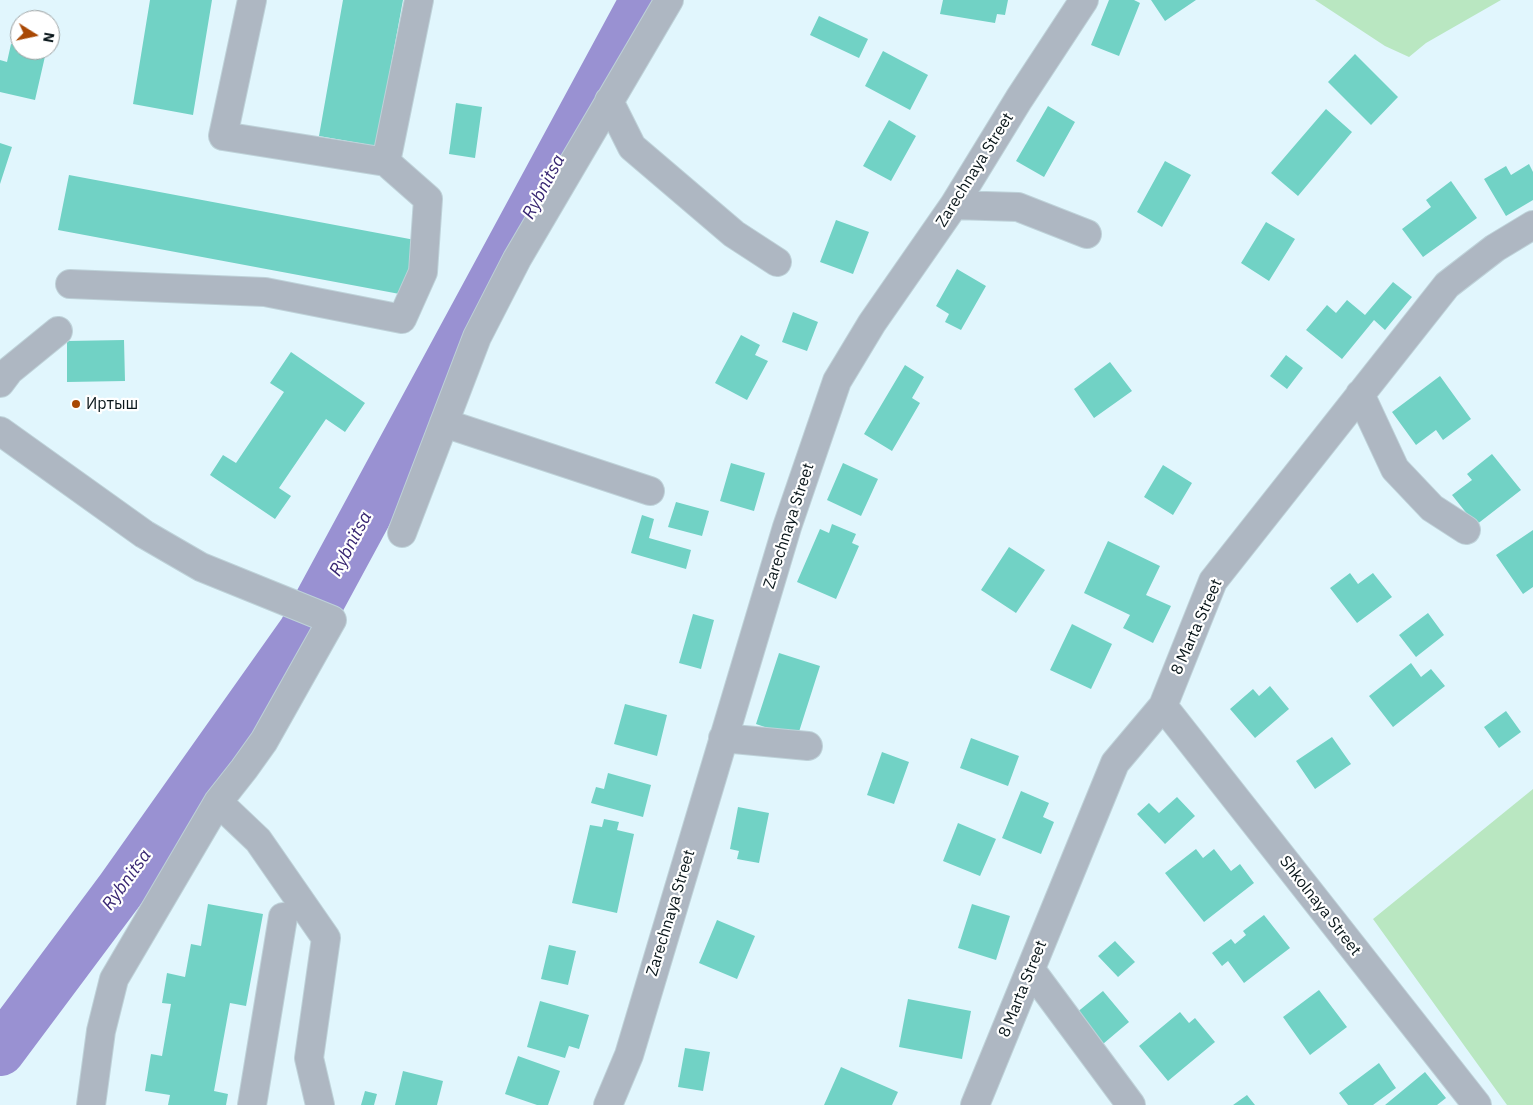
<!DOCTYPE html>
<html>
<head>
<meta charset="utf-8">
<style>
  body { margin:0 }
  #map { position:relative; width:1533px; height:1105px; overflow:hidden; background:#e1f6fd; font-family:"IBM Plex Sans",sans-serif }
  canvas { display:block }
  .north { position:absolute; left:10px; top:10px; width:50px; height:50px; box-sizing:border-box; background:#fff; border:1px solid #9da2a3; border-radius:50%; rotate:100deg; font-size:14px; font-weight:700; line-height:20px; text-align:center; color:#09161a }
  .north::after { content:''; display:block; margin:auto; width:18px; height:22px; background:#a94804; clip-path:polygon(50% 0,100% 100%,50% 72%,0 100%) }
</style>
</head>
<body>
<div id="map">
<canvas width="1533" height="1105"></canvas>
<div class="north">N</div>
</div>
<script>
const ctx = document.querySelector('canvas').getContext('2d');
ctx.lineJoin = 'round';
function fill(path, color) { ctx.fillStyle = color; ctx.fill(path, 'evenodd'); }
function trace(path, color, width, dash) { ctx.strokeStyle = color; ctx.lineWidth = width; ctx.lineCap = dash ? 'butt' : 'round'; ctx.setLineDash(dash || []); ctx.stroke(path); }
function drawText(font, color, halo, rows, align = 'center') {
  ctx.font = font + ' "IBM Plex Sans",sans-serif'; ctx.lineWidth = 4.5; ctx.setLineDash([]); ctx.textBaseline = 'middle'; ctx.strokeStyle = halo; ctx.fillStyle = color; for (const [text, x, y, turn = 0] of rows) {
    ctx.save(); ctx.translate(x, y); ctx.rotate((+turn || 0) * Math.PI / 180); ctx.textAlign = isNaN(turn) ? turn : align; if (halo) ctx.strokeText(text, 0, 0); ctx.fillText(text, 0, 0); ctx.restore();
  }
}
fill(new Path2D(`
  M 1315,0 L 1501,0 L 1426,43 L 1409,57 L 1385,46 Z
  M 1533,789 L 1533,1105 L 1507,1105 L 1373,919 Z`), '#b9e7c1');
trace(new Path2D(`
  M 0,1051 L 121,889 L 303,632 L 645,0`), '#9991d2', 50);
fill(new Path2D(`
  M 150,0 L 212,0 L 193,115 L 133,104 Z
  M 343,0 L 403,0 L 376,146 L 319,136 Z
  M 943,0 L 1008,0 L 1005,15 L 997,14 L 995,23 L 940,14 Z
  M 1109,0 L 1134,0 L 1140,3 L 1119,56 L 1091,45 Z
  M 1151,0 L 1196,0 L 1165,21 Z
  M 819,16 L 868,39 L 859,58 L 810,35 Z
  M 11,44 L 20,46 L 20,50 L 35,50 L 46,52 L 35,100 L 0,92 L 0,60 L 7,62 Z
  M 883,51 L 928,75 L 910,110 L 865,86 Z
  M 1355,54 L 1398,97 L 1371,125 L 1328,82 Z
  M 456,103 L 482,107 L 475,158 L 449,154 Z
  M 1048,106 L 1075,122 L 1044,177 L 1016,161 Z
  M 1326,109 L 1352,132 L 1298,196 L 1271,173 Z
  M 889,120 L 916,136 L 891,181 L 863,166 Z
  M 0,143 L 12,147 L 0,184 Z
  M 1165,161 L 1191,175 L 1162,227 L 1137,212 Z
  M 1529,164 L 1533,172 L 1533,200 L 1506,216 L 1484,179 L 1506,166 L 1511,175 Z
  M 69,175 L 415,240 L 405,295 L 58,230 Z
  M 1451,181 L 1477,218 L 1423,257 L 1402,229 L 1431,207 L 1426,200 Z
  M 836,220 L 869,232 L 853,274 L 820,262 Z
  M 1266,222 L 1295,239 L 1269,281 L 1241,263 Z
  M 957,269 L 986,286 L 961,330 L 945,322 L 949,314 L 936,306 Z
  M 1393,282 L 1412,297 L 1385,330 L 1374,320 L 1342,359 L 1306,330 L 1327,305 L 1336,313 L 1347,300 L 1365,315 Z
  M 793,312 L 818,322 L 807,351 L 782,342 Z
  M 741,335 L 760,345 L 755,355 L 768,361 L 747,400 L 715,383 Z
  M 124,340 L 125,381 L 67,382 L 67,341 Z
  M 291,352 L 365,403 L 345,432 L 326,419 L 279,488 L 291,496 L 275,519 L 210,475 L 223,455 L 236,463 L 284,392 L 270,383 Z
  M 1286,355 L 1303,368 L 1287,389 L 1270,376 Z
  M 1110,362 L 1132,391 L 1094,418 L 1074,389 Z
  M 905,365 L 924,377 L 912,398 L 920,403 L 892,451 L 864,434 Z
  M 1440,376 L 1471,419 L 1443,440 L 1436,430 L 1416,445 L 1392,412 Z
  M 1492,454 L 1521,490 L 1476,525 L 1452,495 L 1472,480 L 1467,474 Z
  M 731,463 L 765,473 L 754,511 L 720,501 Z
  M 843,463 L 878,479 L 861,516 L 827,500 Z
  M 1163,465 L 1192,483 L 1173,515 L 1144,497 Z
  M 676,502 L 709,511 L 702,536 L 668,527 Z
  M 642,515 L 654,519 L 649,538 L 691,550 L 686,569 L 631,553 Z
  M 832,524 L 856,534 L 852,543 L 859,546 L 836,599 L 797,582 L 820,529 L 829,533 Z
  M 1533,530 L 1533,587 L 1523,594 L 1496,555 Z
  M 1108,541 L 1160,566 L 1146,595 L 1171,606 L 1153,643 L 1123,628 L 1130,615 L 1084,593 Z
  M 1009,547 L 1045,570 L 1016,613 L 981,590 Z
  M 1350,573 L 1358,584 L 1373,573 L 1392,597 L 1357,623 L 1330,588 Z
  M 1428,613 L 1444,635 L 1416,657 L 1399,635 Z
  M 693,614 L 714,620 L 701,669 L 679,663 Z
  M 1072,624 L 1112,644 L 1091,689 L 1050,670 Z
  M 779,653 L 820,666 L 797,738 L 756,724 Z
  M 1411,663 L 1421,677 L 1431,669 L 1445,686 L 1393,727 L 1369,696 Z
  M 1270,686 L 1289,709 L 1255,738 L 1230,709 L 1253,689 L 1259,696 Z
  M 625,704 L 667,715 L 657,756 L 614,744 Z
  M 1506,711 L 1521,732 L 1499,748 L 1484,727 Z
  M 1332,737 L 1351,764 L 1315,789 L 1296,761 Z
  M 971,738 L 1019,756 L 1008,786 L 960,768 Z
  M 882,752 L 909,762 L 894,804 L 867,795 Z
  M 608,773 L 651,785 L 643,817 L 591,803 L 596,787 L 604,789 Z
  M 1021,791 L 1049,803 L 1043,817 L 1054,822 L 1041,854 L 1002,838 Z
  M 1177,797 L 1195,816 L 1165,844 L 1137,814 L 1149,803 L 1159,813 Z
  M 738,807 L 769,813 L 759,863 L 737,859 L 739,851 L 730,849 Z
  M 604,819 L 619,822 L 617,830 L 634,834 L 617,913 L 572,903 L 590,825 L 602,827 Z
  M 958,823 L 996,839 L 980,876 L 943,861 Z
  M 1196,849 L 1203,858 L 1214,849 L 1231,871 L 1240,864 L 1254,883 L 1204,922 L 1165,873 Z
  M 208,904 L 263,914 L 246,1006 L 230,1003 L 214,1091 L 228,1094 L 226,1105 L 168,1105 L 170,1095 L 145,1091 L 151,1054 L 162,1056 L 171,1004 L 162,1003 L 167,973 L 185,977 L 191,944 L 201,946 Z
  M 972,904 L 1010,916 L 996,960 L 958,948 Z
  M 1264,915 L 1290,948 L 1244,983 L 1228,961 L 1222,966 L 1212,953 L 1231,939 L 1235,944 L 1246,935 L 1243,931 Z
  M 717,920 L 755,936 L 737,979 L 699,963 Z
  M 1115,941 L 1135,962 L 1118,977 L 1098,956 Z
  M 549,945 L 576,951 L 568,985 L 541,979 Z
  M 1319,990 L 1347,1027 L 1310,1055 L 1283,1017 Z
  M 1103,991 L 1129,1022 L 1097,1049 L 1070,1018 Z
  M 908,999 L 971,1011 L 962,1059 L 899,1047 Z
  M 540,1001 L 589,1015 L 579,1049 L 569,1046 L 565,1058 L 527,1047 Z
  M 1180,1012 L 1189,1023 L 1195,1018 L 1215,1042 L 1168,1081 L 1139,1046 Z
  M 685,1048 L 710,1052 L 703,1091 L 678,1087 Z
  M 518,1056 L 560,1071 L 548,1105 L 537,1105 L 505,1094 Z
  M 1379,1063 L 1396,1088 L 1373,1105 L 1348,1105 L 1339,1093 Z
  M 841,1067 L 898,1092 L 892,1105 L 824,1105 Z
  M 403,1071 L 443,1081 L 437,1105 L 395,1105 Z
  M 1425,1072 L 1446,1098 L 1437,1105 L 1385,1105 Z
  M 365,1091 L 377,1094 L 374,1105 L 361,1105 Z
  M 1247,1095 L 1255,1105 L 1233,1105 Z`), '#71d2c5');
const minor = new Path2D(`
  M 252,0 L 223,136 L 386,162 L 419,0
  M 609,101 L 632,147 L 734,234 L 777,262
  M 954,205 L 1018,207 L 1087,234
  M 70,284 L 265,292 L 402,319 L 423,272 L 428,199 L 386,162
  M 0,383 L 9,371 L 58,331
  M 1360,394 L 1395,469 L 1432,508 L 1466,530
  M 444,423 L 650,491
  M 0,431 L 144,534 L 201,567 L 332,620 L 264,741 L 244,769 L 218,802 L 114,979 L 101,1031 L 91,1105
  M 402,533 L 477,337 L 517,259 L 669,0
  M 1163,706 L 1477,1105
  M 723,738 L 808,746
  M 218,802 L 258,840 L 326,938 L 309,1058 L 320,1105
  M 1031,970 L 1131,1105
  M 252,1105 L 283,917
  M 608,1105 L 629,1055 L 787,527 L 837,381 L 872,323 L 954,205 L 1019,99 L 1084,0
  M 975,1105 L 1115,763 L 1163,706 L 1213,581 L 1447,285 L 1495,248 L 1533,225`);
trace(minor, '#bed2d9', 30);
trace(minor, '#aeb7c2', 28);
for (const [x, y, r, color] of [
  [76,404,5,"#a94804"]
]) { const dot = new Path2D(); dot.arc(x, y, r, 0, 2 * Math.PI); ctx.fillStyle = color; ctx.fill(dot); trace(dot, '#fff', 2); }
drawText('16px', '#09161a', '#fff', [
  ["Zarechnaya Street",975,170,-58],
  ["Zarechnaya Street",789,526,-72],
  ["8 Marta Street",1197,627,-66],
  ["Shkolnaya Street",1320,906,52],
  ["Zarechnaya Street",671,913,-73],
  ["8 Marta Street",1023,989,-68]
]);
drawText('16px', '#09161a', '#fff', [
  ["Иртыш",86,404]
], 'left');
drawText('italic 18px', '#382672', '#fff', [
  ["Rybnitsa",544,187,-62],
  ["Rybnitsa",351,544,-62],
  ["Rybnitsa",127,880,-54]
]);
</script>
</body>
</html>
